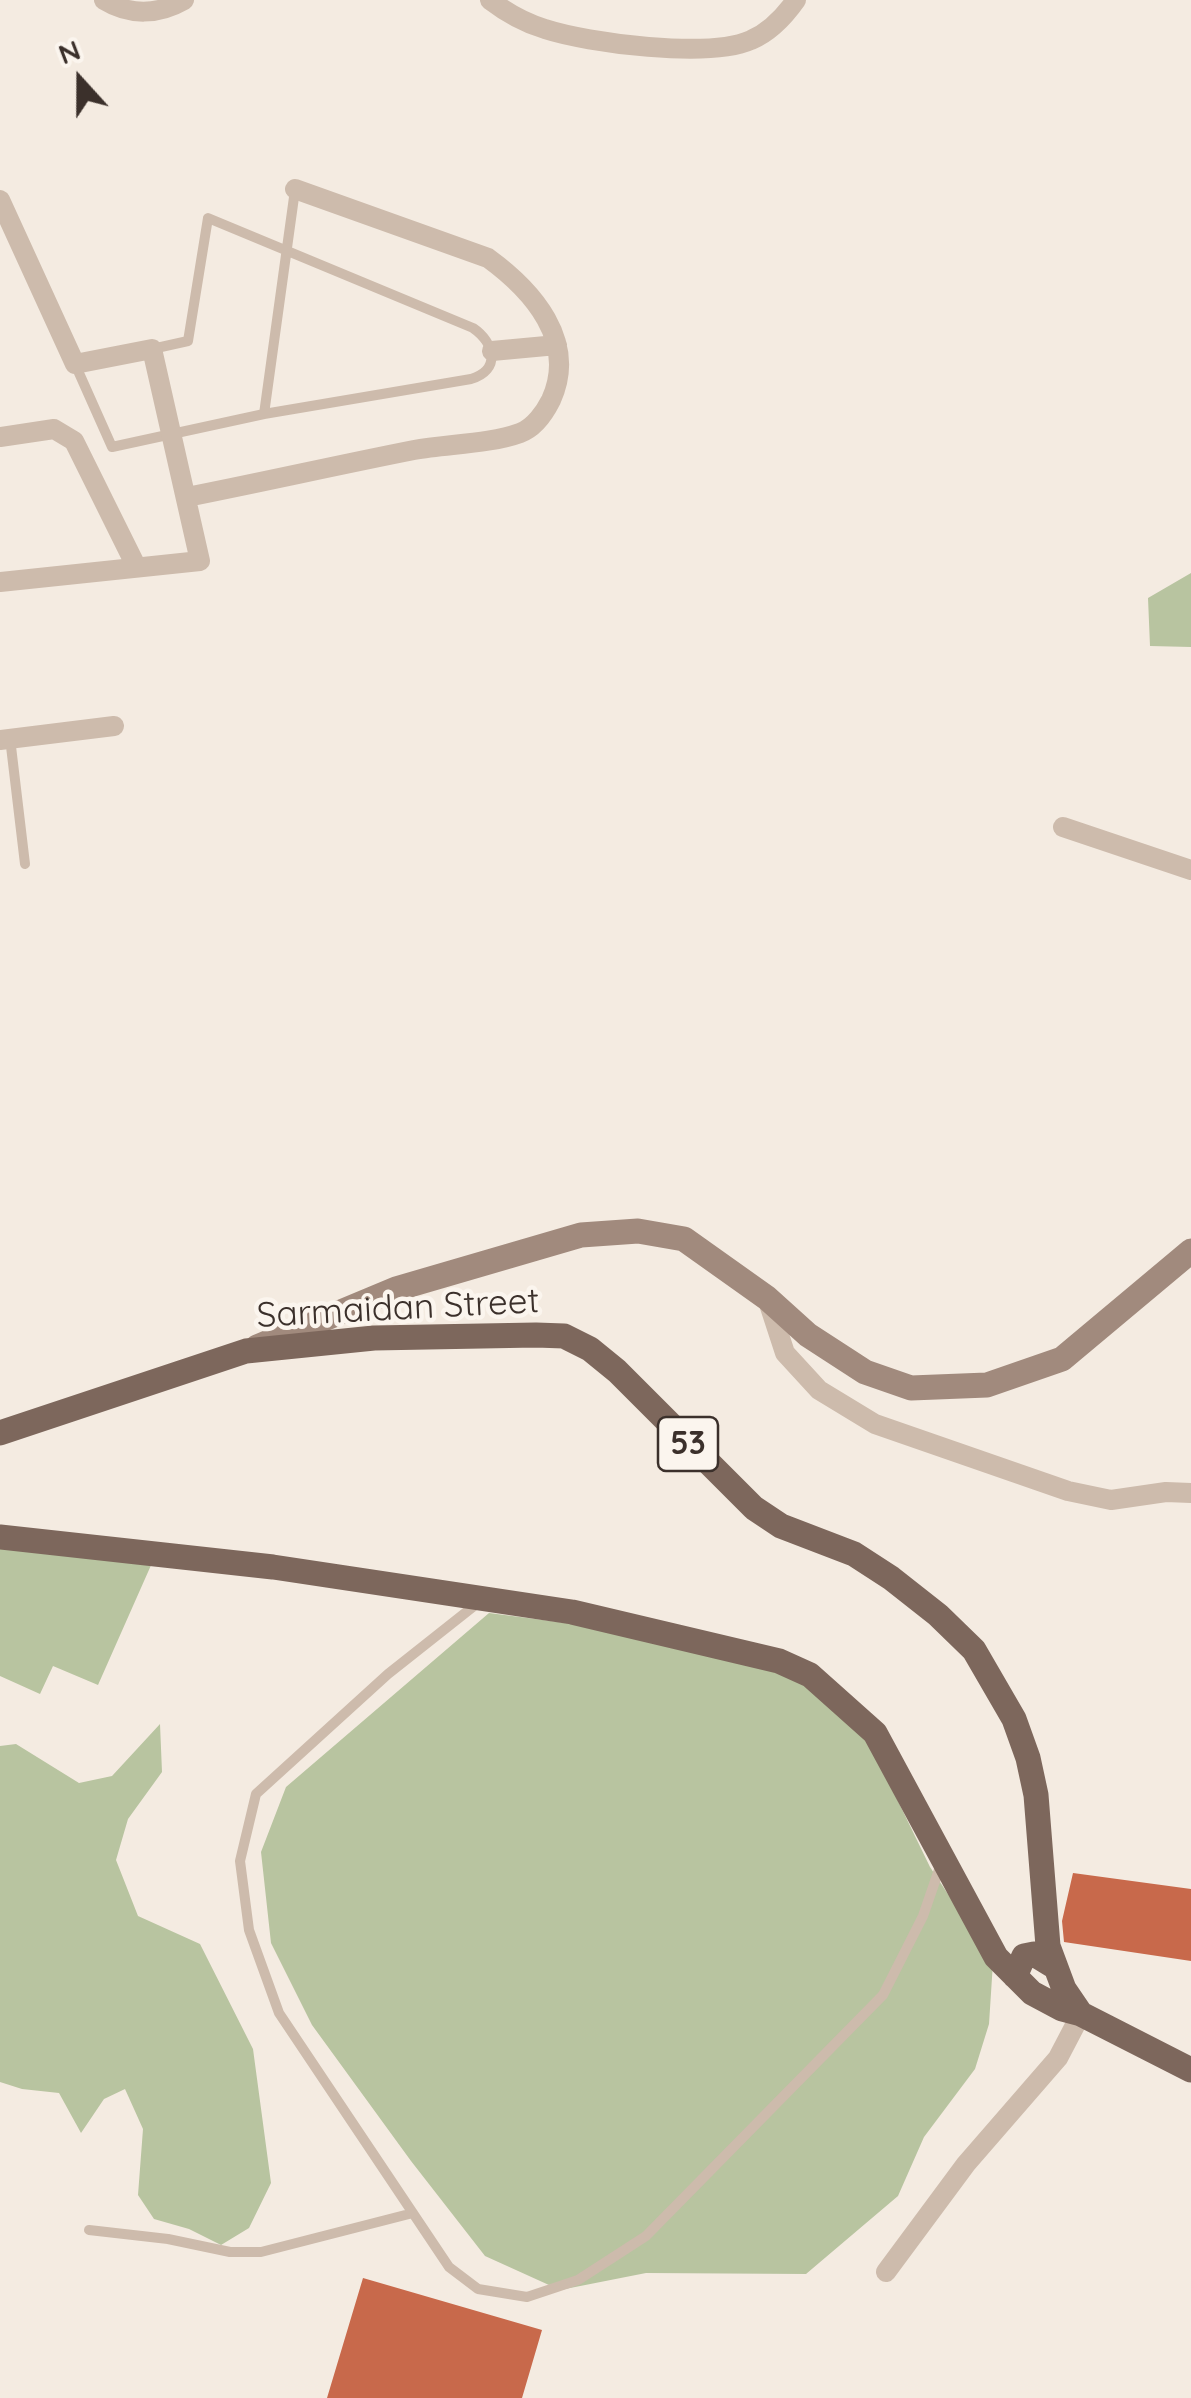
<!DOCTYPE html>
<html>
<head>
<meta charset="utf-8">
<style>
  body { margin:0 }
  #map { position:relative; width:1191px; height:2398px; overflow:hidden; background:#f4ebe1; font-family:Quicksand,sans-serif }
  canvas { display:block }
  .north { position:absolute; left:30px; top:30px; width:100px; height:100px; -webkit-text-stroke:8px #fbf5ee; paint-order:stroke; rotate:339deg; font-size:28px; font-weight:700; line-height:40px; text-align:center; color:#3b302b }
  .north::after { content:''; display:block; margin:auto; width:35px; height:45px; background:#3b302b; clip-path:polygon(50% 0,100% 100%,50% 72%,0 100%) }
</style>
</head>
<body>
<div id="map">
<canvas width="1191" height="2398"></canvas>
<div class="north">N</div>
</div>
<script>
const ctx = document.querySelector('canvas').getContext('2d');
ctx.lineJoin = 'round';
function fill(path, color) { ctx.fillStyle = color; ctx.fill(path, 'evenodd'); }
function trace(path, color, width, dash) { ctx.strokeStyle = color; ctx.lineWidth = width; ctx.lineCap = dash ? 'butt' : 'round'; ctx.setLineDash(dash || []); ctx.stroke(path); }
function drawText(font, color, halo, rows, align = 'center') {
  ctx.font = font + ' Quicksand,sans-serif'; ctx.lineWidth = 9; ctx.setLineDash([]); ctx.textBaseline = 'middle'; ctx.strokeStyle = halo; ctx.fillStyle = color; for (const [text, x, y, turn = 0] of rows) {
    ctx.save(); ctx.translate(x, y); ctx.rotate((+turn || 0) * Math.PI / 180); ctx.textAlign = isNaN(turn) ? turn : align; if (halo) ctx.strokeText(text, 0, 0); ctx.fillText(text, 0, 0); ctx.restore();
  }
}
fill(new Path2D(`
  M 1191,573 L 1191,647 L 1150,646 L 1148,598 Z
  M 0,1537 L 152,1563 L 98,1685 L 53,1666 L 40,1694 L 0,1676 Z
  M 489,1613 L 651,1634 L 810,1679 L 864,1731 L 930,1867 L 993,1962 L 989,2024 L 975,2069 L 924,2137 L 898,2196 L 806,2274 L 646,2273 L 560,2290 L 485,2256 L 411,2161 L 312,2025 L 271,1943 L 261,1852 L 286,1787 Z
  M 160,1724 L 162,1772 L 128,1819 L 116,1860 L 138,1916 L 200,1944 L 253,2049 L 271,2183 L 249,2228 L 221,2245 L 189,2229 L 154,2219 L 138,2195 L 143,2129 L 125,2089 L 104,2099 L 81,2133 L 59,2093 L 22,2089 L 0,2082 L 0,1746 L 16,1744 L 79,1783 L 112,1776 Z`), '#b8c4a0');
fill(new Path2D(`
  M 1073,1873 L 1191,1889 L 1191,1961 L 1064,1942 L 1062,1921 Z
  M 363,2278 L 542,2330 L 522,2398 L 327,2398 Z`), '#c8694b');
trace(new Path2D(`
  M 75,364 L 112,447 L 264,414 L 471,379 C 501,370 495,343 473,328 L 208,218 L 188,341 L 152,349
  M 264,414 L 295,190
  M 10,738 L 25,864
  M 479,1602 L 388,1674 L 256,1794 L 240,1861 L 249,1930 L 279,2013 L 449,2267 L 478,2289 L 527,2297 L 578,2280 L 646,2236 L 883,1995 L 923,1916 L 941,1864
  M 89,2230 L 168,2239 L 230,2252 L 261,2252 L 413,2213`), '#cdbbac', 10);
trace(new Path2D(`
  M 104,0 C 130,16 158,15 184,0
  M 490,0 C 507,13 525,23 545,29 C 588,43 709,59 751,40 C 770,32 784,17 796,0
  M 0,200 L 75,364 L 152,349 L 200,561 L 0,582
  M 492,351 L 557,345
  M 0,437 L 54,429 L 74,441 L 136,566
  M 187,497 C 263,482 338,465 414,450 C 446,444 490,444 520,433 C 534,428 545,412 551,400 C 578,341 532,290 488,258 L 295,189
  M 0,740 L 114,726
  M 1063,827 L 1191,870
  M 767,1298 L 785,1353 L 819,1390 L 875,1424 L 1068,1491 L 1111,1500 L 1166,1492 L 1191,1493
  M 886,2272 L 966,2164 L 1058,2058 L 1081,2014`), '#cdbbac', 20);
trace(new Path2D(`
  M 257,1347 L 396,1289 L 581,1235 L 638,1231 L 684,1239 L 767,1298 L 808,1335 L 865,1372 L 911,1388 L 987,1385 L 1062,1359 L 1191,1251`), '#a18a7d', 25);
trace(new Path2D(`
  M 0,1433 L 246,1351 L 374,1338 L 536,1335 L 564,1336 L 590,1349 L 617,1371 L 754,1508 L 781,1526 L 854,1554 L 891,1578 L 938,1615 L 974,1650 L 1014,1719 L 1028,1758 L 1036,1795 L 1048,1946 L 1064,1989 L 1081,2014
  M 0,1537 L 273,1567 L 572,1612 L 779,1661 L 810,1675 L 875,1733 L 996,1957 L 1032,1993 L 1062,2009 L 1081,2014 L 1191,2070
  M 1015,1976 L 1024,1956 L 1034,1954 L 1052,1965`), '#7d675c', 25);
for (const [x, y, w] of [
  [688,1444,60]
]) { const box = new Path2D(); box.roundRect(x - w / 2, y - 27, w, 54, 8); ctx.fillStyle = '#fbf5ee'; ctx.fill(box); trace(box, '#3b302b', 2.5); }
drawText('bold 32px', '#3b302b', null, [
  ["53",688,1444]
]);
drawText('35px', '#3b302b', '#fbf5ee', [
  ["Sarmaidan Street",398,1309,-3]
]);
</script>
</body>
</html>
